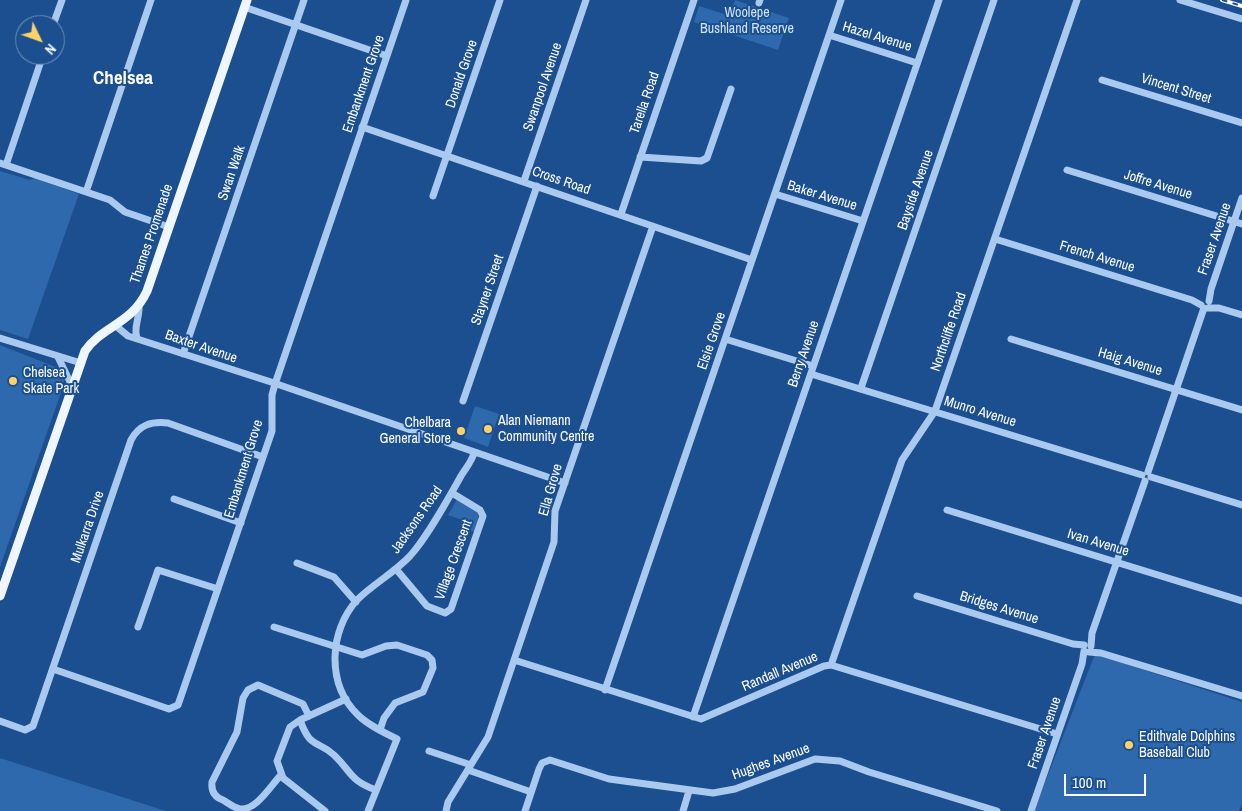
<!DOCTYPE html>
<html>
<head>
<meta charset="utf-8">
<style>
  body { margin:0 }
  #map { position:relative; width:1242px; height:811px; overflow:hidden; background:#1b4f8f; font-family:"Archivo Narrow",sans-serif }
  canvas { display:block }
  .north { position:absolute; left:15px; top:15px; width:50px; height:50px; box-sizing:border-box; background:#1b4f8f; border:1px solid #7695bc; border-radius:50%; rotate:132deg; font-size:14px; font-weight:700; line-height:20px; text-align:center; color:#fff }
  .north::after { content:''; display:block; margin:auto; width:18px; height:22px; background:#ffd166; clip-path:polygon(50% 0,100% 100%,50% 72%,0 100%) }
  .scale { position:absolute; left:1064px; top:774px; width:82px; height:22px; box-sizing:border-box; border:2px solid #fff; border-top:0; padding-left:6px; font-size:15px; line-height:18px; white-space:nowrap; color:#fff; -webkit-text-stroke:4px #1b4f8f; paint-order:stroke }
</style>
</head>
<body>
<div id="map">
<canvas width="1242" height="811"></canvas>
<div class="north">N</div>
<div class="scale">100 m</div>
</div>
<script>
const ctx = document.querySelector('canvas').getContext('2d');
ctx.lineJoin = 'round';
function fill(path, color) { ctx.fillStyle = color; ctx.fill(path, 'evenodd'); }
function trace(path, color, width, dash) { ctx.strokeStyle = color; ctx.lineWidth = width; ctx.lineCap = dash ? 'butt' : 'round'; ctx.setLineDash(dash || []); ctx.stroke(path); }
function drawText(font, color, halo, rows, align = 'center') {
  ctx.font = font + ' "Archivo Narrow",sans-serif'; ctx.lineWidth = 4; ctx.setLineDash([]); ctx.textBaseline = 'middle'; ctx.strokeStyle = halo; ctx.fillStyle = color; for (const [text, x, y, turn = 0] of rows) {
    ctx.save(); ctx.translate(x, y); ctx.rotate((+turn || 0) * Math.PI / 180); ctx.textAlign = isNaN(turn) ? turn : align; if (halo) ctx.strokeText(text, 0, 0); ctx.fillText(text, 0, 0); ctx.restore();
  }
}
fill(new Path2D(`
  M 735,0 L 789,18 L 778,50 L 694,22 L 699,6 L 730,16 Z
  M 0,171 L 30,180 L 35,178 L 79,194 L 28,339 L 0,330 Z
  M 0,345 L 58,368 L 63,376 L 64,384 L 0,567 Z
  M 475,406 L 499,414 L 488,447 L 464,438 Z
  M 457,499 L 477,511 L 479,520 L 475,532 L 460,527 L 462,520 L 448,515 Z
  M 1095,654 L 1242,702 L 1242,803 L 1239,811 L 1034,811 Z
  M 0,758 L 166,811 L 0,811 Z`), '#2e69ad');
trace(new Path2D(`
  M 1180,0 L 1242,19
  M 759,3 L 760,0
  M 244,7 L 387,56
  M 53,25 L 62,0
  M 829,35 L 917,63
  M 1102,80 L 1242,123
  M 362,127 L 752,260
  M 640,157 L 701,161 L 707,158 L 731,89
  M 0,163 L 110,200 L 125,212 L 169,227
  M 6,165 L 43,55
  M 1067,170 L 1242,224
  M 524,181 L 586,0
  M 86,192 L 151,0
  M 775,194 L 863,221
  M 433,196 L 500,0
  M 621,214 L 694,0
  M 995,239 L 1192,300 L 1201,305
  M 1209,301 L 1211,289 L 1242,198
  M 1208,308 L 1219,308 L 1242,315
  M 116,326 L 128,336 L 271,382 L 565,483
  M 0,338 L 81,363
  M 137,338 C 133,328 140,317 139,306
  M 725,339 L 813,366
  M 1011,339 L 1242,410
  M 183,354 L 304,0
  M 58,357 L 72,386
  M 811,374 L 1142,475
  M 861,388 L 994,0
  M 463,401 L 537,186
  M 1148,472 L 1204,308
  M 1151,477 L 1242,505
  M 174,499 L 241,523
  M 947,510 L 1242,601
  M 297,563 L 334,577 L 356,602
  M 396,569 L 427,606 L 445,613 L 451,609 L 483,516 L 480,510 L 452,493
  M 917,596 L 1073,644 L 1084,645
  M 138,627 L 158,570 L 218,589
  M 274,627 L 362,655 L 386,646 L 397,645 L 427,655 L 432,660 L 433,668 L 423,692 L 395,703 L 384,718 L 380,730
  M 1091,646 L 1092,633 L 1145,481
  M 1089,652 L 1101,653 L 1242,696
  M 514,660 L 701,719 L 824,666 L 831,665 L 1057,734
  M 831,665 L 902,460 L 935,411 L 1077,0
  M 53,669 L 169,709 L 178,705 L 272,431 L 272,395 L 275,384 L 406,0
  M 605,690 L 841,0
  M 693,717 L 939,0
  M 300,720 C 311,750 316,739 334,755 C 352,772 349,780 376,790
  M 0,721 L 25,730 L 33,726 L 131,440 C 139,425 151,421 168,423 L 263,457
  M 429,751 L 471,765
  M 468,770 L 531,792
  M 281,775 C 271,785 256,811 240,809 C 234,808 228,803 223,800 C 214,797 211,791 212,782 L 237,732 L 243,698 L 248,690 L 258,685 L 303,704 L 309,716
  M 325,811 L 283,778 L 277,761 L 290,727 L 300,720 L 346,699
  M 368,811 L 397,739 C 383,732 368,725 358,715 C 326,684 329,631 357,600 C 373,584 394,573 410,556 C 428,536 448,499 461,476 C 466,468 472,461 474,453
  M 446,811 L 448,802 L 488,737 L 554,542 L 555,511 L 653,226
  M 525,811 L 539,769 L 542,763 L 550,760 L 609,779 L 713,793 L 735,789 L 815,759 L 840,761 L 869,772 L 997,811
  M 683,811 L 689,791
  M 1031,811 L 1082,664 L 1084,651`), '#a9c9ee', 7);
trace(new Path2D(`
  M 0,596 L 85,351 C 102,326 132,324 147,291 L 247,0`), '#f0f6ff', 9);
const rail = new Path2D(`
  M 1222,0 L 1242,6`);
trace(rail, '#fff', 4);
trace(rail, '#1b4f8f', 2, [5.5]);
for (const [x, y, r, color] of [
  [13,381,5,"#ffd166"],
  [488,429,5,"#ffd166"],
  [461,431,5,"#ffd166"],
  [1129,745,5,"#ffd166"]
]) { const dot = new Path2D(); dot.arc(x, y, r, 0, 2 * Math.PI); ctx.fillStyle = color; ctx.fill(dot); trace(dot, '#1b4f8f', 2); }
drawText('14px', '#cfe3fa', '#1b4f8f', [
  ["Woolepe",747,13],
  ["Bushland Reserve",747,29]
]);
drawText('14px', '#fff', '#1b4f8f', [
  ["Hazel Avenue",877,37,17],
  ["Donald Grove",462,74,-71],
  ["Embankment Grove",364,84,-71],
  ["Swanpool Avenue",543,87,-71],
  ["Vincent Street",1176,89,17],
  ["Tarella Road",645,103,-71],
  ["Swan Walk",232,173,-71],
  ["Cross Road",561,181,19],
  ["Joffre Avenue",1158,185,17],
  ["Bayside Avenue",916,190,-71],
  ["Baker Avenue",822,196,17],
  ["Thames Promenade",152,234,-71],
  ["Fraser Avenue",1215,239,-71],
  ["French Avenue",1097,257,17],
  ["Stayner Street",488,290,-71],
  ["Northcliffe Road",949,332,-71],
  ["Elsie Grove",712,341,-71],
  ["Baxter Avenue",201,347,19],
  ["Berry Avenue",804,354,-71],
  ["Haig Avenue",1130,362,17],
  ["Munro Avenue",980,412,17],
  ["Embankment Grove",244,469,-73],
  ["Ella Grove",551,490,-74],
  ["Jacksons Road",417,520,-55],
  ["Mulkarra Drive",88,527,-71],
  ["Ivan Avenue",1098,543,17],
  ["Village Crescent",454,560,-70],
  ["Bridges Avenue",999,608,17],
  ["Randall Avenue",780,672,-23],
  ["Fraser Avenue",1045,733,-71],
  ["Hughes Avenue",771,762,-20]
]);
drawText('14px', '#fff', '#1b4f8f', [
  ["Chelsea",23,373],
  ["Skate Park",23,389],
  ["Alan Niemann",498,421],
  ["Community Centre",498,437],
  ["Chelbara",451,423,"right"],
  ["General Store",451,439,"right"],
  ["Edithvale Dolphins",1139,737],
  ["Baseball Club",1139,753]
], 'left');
drawText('bold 19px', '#fff', '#1b4f8f', [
  ["Chelsea",123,79]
]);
</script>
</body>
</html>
